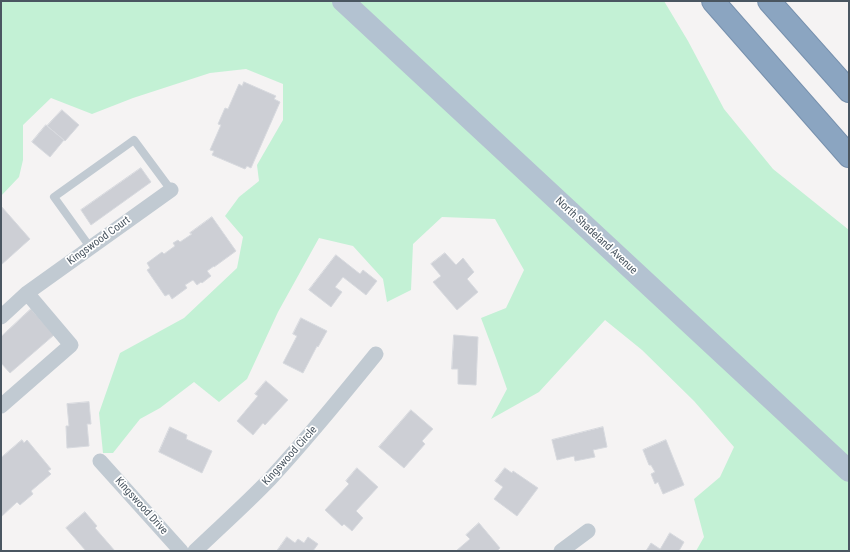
<!DOCTYPE html>
<html>
<head>
<meta charset="utf-8">
<style>
  body { margin:0 }
  #map { position:relative; width:850px; height:552px; overflow:hidden; background:#f5f3f3; font-family:"Roboto Condensed",sans-serif }
  canvas { display:block }
  .frame { position:absolute; inset:0; border:2px solid #4a5661; pointer-events:none }
</style>
</head>
<body>
<div id="map">
<canvas width="850" height="552"></canvas>
<div class="frame"></div>
</div>
<script>
const ctx = document.querySelector('canvas').getContext('2d');
ctx.lineJoin = 'round';
function fill(path, color) { ctx.fillStyle = color; ctx.fill(path, 'evenodd'); }
function trace(path, color, width, dash) { ctx.strokeStyle = color; ctx.lineWidth = width; ctx.lineCap = dash ? 'butt' : 'round'; ctx.setLineDash(dash || []); ctx.stroke(path); }
function drawText(font, color, halo, rows, align = 'center') {
  ctx.font = font + ' "Roboto Condensed",sans-serif'; ctx.lineWidth = 3.5; ctx.setLineDash([]); ctx.textBaseline = 'middle'; ctx.strokeStyle = halo; ctx.fillStyle = color; for (const [text, x, y, turn = 0] of rows) {
    ctx.save(); ctx.translate(x, y); ctx.rotate((+turn || 0) * Math.PI / 180); ctx.textAlign = isNaN(turn) ? turn : align; if (halo) ctx.strokeText(text, 0, 0); ctx.fillText(text, 0, 0); ctx.restore();
  }
}
fill(new Path2D(`
  M 1,1 L 664,1 L 688,41 L 724,109 L 773,169 L 849,230 L 849,551 L 696,551 L 704,537 L 694,499 L 720,477 L 734,447 L 694,401 L 642,350 L 605,320 L 539,392 L 491,419 L 507,389 L 496,358 L 481,318 L 506,308 L 524,270 L 495,219 L 442,217 L 413,244 L 411,290 L 387,302 L 383,279 L 353,246 L 319,238 L 278,312 L 247,379 L 219,402 L 194,382 L 160,408 L 140,419 L 113,453 L 103,453 L 99,413 L 120,353 L 184,318 L 237,268 L 243,237 L 225,216 L 239,197 L 259,181 L 257,165 L 283,120 L 283,84 L 246,69 L 210,73 L 133,98 L 92,114 L 51,98 L 23,125 L 23,160 L 19,177 L 1,196 Z`), '#c3f1d5');
const building = new Path2D(`
  M 244,82 L 276,96 L 274,99 L 280,102 L 251,168 L 247,166 L 245,169 L 212,155 L 214,151 L 210,150 L 221,125 L 218,124 L 225,108 L 228,109 L 239,84 L 242,86 Z
  M 62,110 L 79,125 L 65,141 L 47,126 Z
  M 46,125 L 64,140 L 50,157 L 32,142 Z
  M 141,168 L 151,182 L 91,225 L 81,210 Z
  M 1,206 L 30,239 L 1,265 Z
  M 212,217 L 236,251 L 214,267 L 214,266 L 207,271 L 211,276 L 202,283 L 201,282 L 197,285 L 193,280 L 185,285 L 187,288 L 172,299 L 169,294 L 165,296 L 147,270 L 150,268 L 147,263 L 162,252 L 164,254 L 175,246 L 173,243 L 178,240 L 180,242 L 192,234 L 190,233 Z
  M 445,253 L 456,265 L 463,258 L 474,272 L 467,279 L 478,292 L 457,310 L 433,282 L 441,276 L 431,264 Z
  M 336,255 L 360,274 L 363,270 L 377,281 L 366,295 L 343,277 L 335,287 L 342,292 L 331,307 L 309,290 Z
  M 31,309 L 54,335 L 10,373 L 1,363 L 1,337 Z
  M 301,318 L 327,331 L 318,347 L 317,346 L 303,373 L 283,363 L 297,336 L 293,334 Z
  M 454,335 L 478,337 L 476,385 L 458,384 L 458,369 L 452,369 Z
  M 266,381 L 288,400 L 265,425 L 263,423 L 253,435 L 237,421 L 258,396 L 255,394 Z
  M 89,402 L 91,424 L 87,424 L 89,446 L 67,448 L 66,426 L 69,426 L 67,404 Z
  M 411,410 L 433,429 L 422,441 L 425,444 L 404,468 L 379,447 Z
  M 170,427 L 187,435 L 186,439 L 212,451 L 202,473 L 159,452 Z
  M 603,427 L 607,447 L 593,450 L 595,457 L 575,461 L 574,456 L 557,460 L 552,440 Z
  M 22,440 L 24,443 L 27,440 L 51,469 L 48,471 L 51,474 L 31,491 L 33,494 L 20,505 L 17,502 L 1,517 L 1,458 Z
  M 666,440 L 684,485 L 663,494 L 658,482 L 655,484 L 651,474 L 655,472 L 651,465 L 649,465 L 643,450 Z
  M 357,468 L 378,487 L 356,511 L 363,518 L 352,531 L 344,524 L 342,526 L 325,510 L 349,484 L 346,481 Z
  M 505,468 L 512,473 L 513,471 L 538,488 L 517,516 L 494,499 L 503,487 L 495,481 Z
  M 85,512 L 97,526 L 95,528 L 115,551 L 86,551 L 66,528 Z
  M 479,523 L 500,548 L 497,551 L 456,551 L 470,539 L 466,535 Z
  M 670,533 L 684,542 L 679,551 L 646,551 L 651,543 L 660,549 Z
  M 287,537 L 295,543 L 298,539 L 304,543 L 308,537 L 318,544 L 313,551 L 277,551 Z`);
fill(building, '#cdcfd5');
trace(building, '#d7d9de', 1);
const motorway = new Path2D(`
  M 713,1 L 849,156
  M 769,1 L 849,91`);
trace(motorway, '#7690ad', 24);
trace(new Path2D(`
  M 90,247 L 54,197 L 134,140 L 171,190`), '#c1cad2', 8);
trace(new Path2D(`
  M 1,317 L 27,293 L 171,190
  M 1,406 L 71,345 L 27,293
  M 100,461 L 181,551
  M 195,551 C 220,527 246,504 270,479 C 307,439 342,396 376,354
  M 561,551 L 588,531`), '#c1cad2', 15);
trace(new Path2D(`
  M 343,1 L 849,471`), '#b3c2d1', 22);
trace(motorway, '#8ba5c1', 22);
drawText('11px', '#4a5661', '#fff', [
  ["North Shadeland Avenue",596,236,43],
  ["Kingswood Court",99,241,-36],
  ["Kingswood Circle",290,456,-48],
  ["Kingswood Drive",141,506,48]
]);
</script>
</body>
</html>
